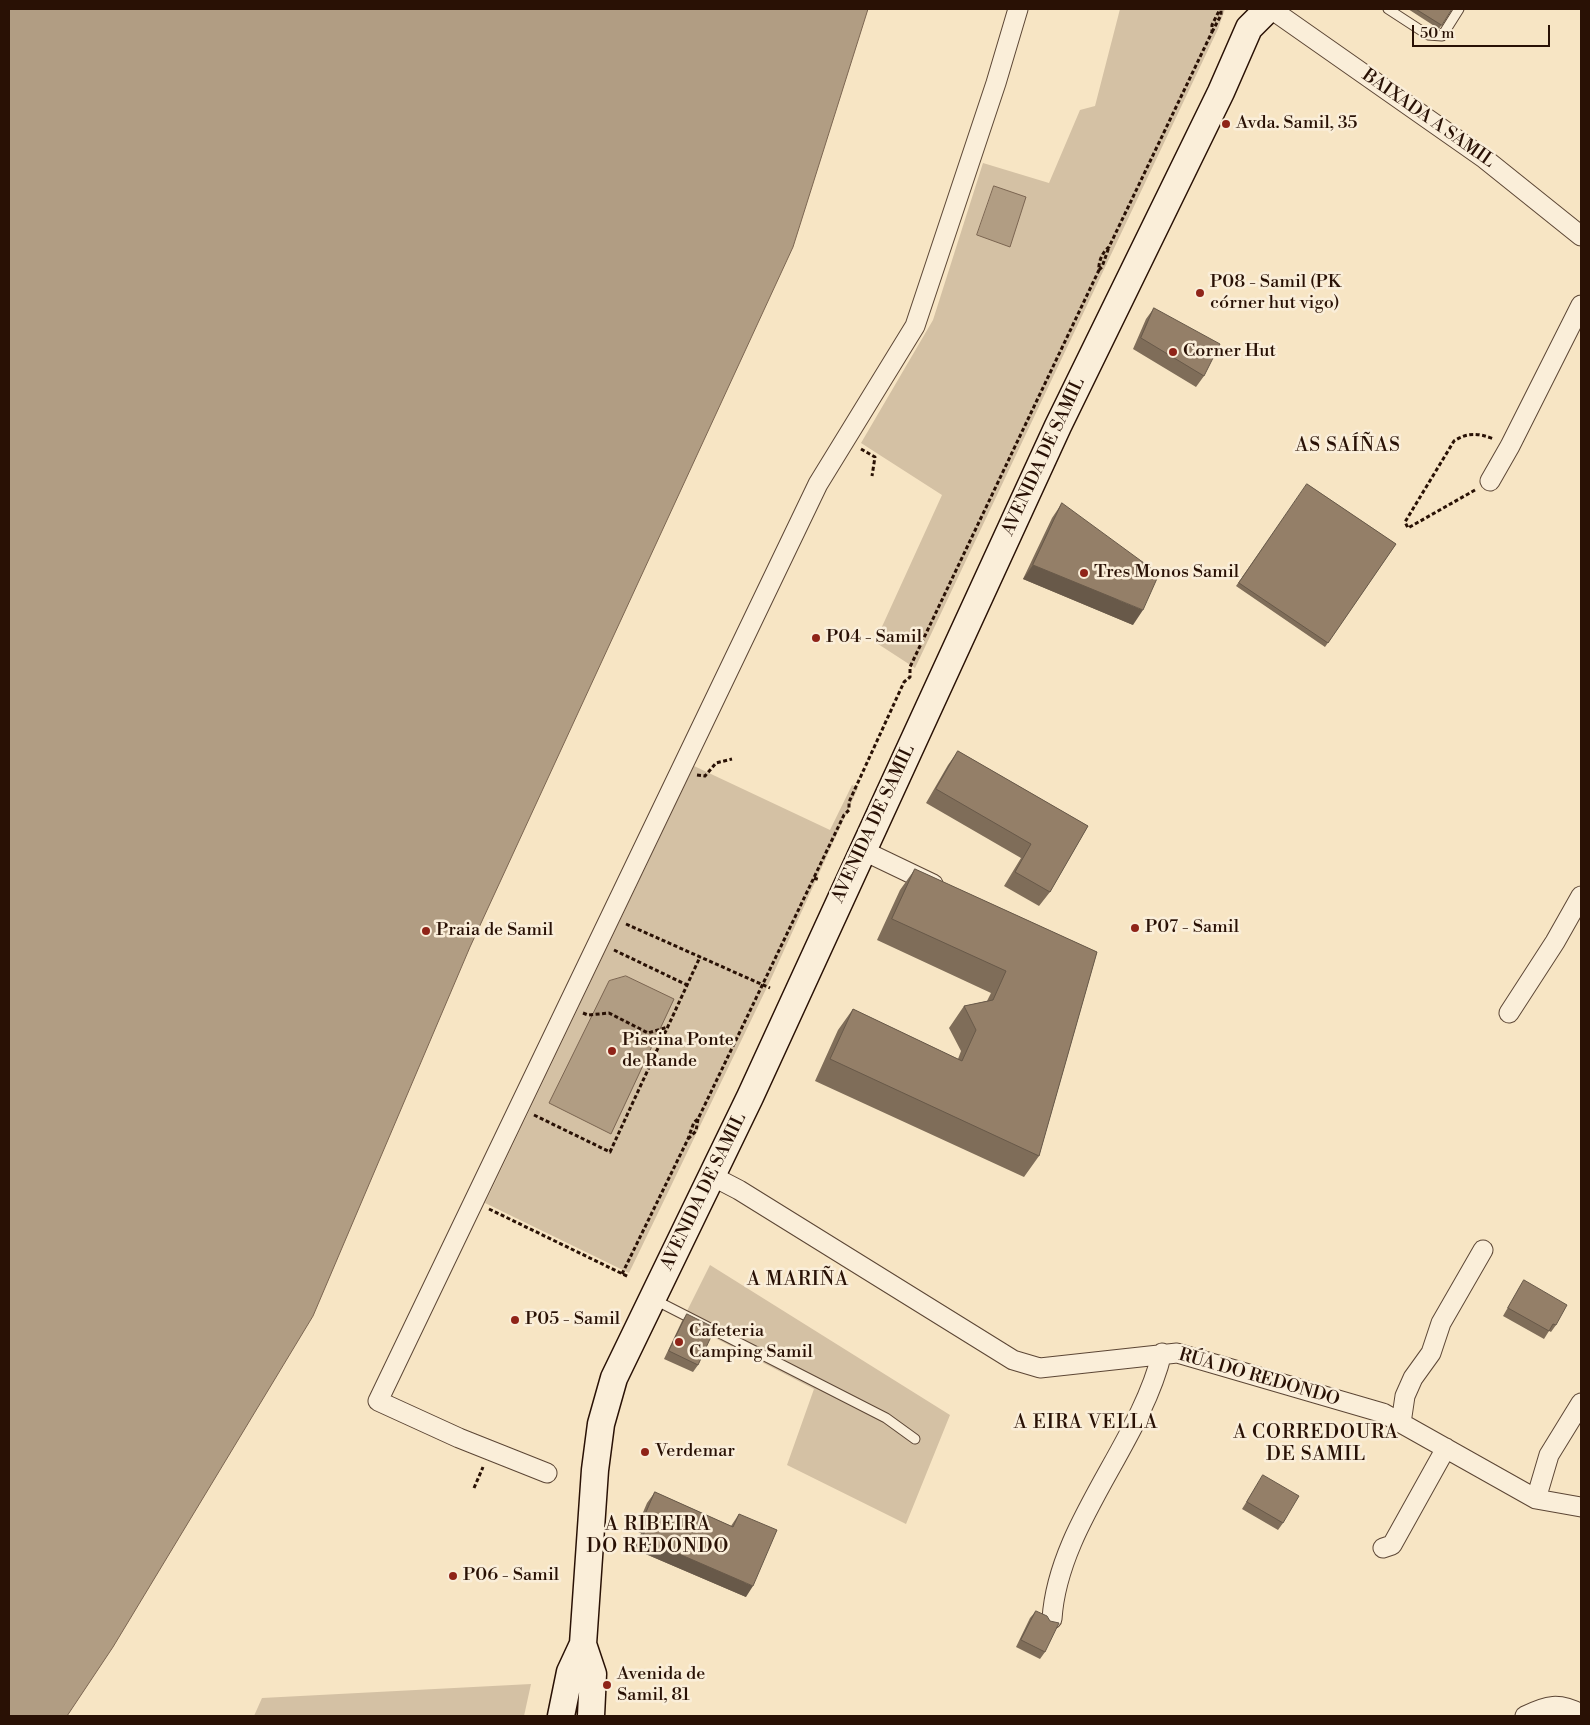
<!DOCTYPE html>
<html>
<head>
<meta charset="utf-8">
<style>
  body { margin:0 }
  #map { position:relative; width:1590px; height:1725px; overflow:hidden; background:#f7e5c4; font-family:"Libre Bodoni",serif }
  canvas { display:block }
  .frame { position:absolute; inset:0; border:10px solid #291105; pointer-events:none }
  .scale { position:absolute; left:1412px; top:25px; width:138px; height:22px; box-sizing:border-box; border:2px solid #291105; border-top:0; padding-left:6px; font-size:15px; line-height:18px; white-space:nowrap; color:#291105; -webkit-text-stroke:4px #faeed9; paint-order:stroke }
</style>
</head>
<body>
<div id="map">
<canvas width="1590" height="1725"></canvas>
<div class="frame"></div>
<div class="scale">50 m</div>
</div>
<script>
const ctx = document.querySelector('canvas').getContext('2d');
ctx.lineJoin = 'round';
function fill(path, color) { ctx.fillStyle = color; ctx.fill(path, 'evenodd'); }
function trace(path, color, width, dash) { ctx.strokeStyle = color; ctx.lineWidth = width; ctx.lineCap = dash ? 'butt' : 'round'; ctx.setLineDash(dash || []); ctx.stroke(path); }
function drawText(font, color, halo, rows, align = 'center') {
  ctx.font = font + ' "Libre Bodoni",serif'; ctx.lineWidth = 5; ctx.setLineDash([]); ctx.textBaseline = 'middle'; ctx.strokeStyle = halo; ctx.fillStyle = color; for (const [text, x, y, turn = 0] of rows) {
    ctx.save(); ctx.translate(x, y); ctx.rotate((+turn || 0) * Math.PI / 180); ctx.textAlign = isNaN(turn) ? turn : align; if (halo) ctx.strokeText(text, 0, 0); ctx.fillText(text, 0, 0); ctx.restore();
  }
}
fill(new Path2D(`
  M 1120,9 L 1225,9 L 1218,29 L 915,668 L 875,642 L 942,495 L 861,443 L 933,320 L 983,163 L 1049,183 L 1080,110 L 1095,106 Z
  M 694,766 L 830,830 L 852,785 L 858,788 L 770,981 L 629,1273 L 485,1203 Z
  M 710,1265 L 950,1415 L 906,1524 L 787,1465 L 814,1389 L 682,1321 Z
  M 531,1684 L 524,1716 L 254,1716 L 262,1698 Z`), '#d4c1a4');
const water = new Path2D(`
  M 9,9 L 868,9 L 793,247 L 470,947 L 313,1316 L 113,1647 L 67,1716 L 9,1716 Z
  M 994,186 L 1026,197 L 1010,247 L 977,235 Z
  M 626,976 L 674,999 L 611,1134 L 549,1103 L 609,981 Z`);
fill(water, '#b19d83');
trace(water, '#7b6551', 1);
const lane = new Path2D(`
  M 1388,9 L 1428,35 L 1442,36 L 1459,9
  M 655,1300 L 886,1418 L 915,1439`);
const street = new Path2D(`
  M 1271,9 L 1485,159 L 1581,236
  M 1490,481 L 1510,446 L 1581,305
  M 862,850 L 933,884
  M 1509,1013 L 1555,942 L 1581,896
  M 712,1176 L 739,1190 L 1013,1360 L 1040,1368 L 1177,1353 L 1383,1413 L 1536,1499 L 1581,1507
  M 1401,1423 L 1405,1396 L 1413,1378 L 1431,1353 L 1441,1323 L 1483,1250
  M 547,1473 L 459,1438 L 378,1401 L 818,484 L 915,326 L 996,83 L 1018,9
  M 1536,1499 L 1549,1455 L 1581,1403
  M 1383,1548 L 1392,1545 L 1446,1448
  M 1052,1619 C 1058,1525 1140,1444 1162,1353
  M 1525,1716 C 1547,1705 1559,1702 1581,1714`);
const secondary = new Path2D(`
  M 561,1716 L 570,1672 L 583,1644
  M 591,1716 L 593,1674 L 583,1644 L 595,1470 L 601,1424 L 614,1378 L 750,1097 L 1058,426 L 1221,92 L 1249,28 L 1268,9`);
trace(lane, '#5c4635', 11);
trace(street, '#5c4635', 21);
trace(secondary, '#291105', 29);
trace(new Path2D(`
  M 1212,32 L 1221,15 L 1221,9
  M 1099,270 L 1102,267 L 1109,247
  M 861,449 L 875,457 L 872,476
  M 1475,490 L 1408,528 L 1405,522 L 1454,441 C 1468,432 1478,433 1494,439
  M 697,775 L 705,776 L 716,763 L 732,759
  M 814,878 L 820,880
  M 626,924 L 770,988
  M 614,950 L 687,985
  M 583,1013 L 588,1015 L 609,1013 L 648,1033 L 668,1027
  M 534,1115 L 610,1152 L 700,957
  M 688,1139 L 696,1131 L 698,1119
  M 489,1209 L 629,1277
  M 622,1274 L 688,1139 L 694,1122 L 698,1119 L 844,815 L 849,810 L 849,802 L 904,682 L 910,677 L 910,667 L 1099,270 C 1098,262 1103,251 1109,247 L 1212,32 L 1212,25 L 1220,9
  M 474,1488 L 483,1467`), '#291105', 3, [4, 2.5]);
trace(lane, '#faeed9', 9);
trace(street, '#faeed9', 19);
trace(secondary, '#faeed9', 26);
fill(new Path2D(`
  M 1408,9 L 1452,9 L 1439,29 Z
  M 1154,308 L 1204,376 L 1196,387 L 1133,349 L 1146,319 Z
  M 1307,484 L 1396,544 L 1325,647 L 1236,586 Z
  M 1062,503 L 1133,625 L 1023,579 L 1052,518 Z
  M 958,751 L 1088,826 L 1050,892 L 1039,906 L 1004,886 L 1021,858 L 926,803 L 948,765 Z
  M 915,869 L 1097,952 L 1039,1156 L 1024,1177 L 815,1081 L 838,1030 L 853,1009 L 958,1059 L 961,1051 L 949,1028 L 964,1006 L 987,1001 L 991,993 L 877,940 L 900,890 Z
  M 1524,1280 L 1556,1325 L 1551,1332 L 1549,1331 L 1544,1339 L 1503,1316 L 1519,1288 Z
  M 687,1314 L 698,1365 L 693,1372 L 664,1359 L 682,1321 Z
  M 1263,1475 L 1283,1523 L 1278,1530 L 1242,1509 Z
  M 655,1492 L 731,1526 L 739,1514 L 746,1597 L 634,1549 L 641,1533 L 635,1531 L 647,1503 Z
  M 1036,1611 L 1045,1652 L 1040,1659 L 1016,1647 L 1030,1618 Z`), '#7f6d59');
fill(new Path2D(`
  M 1033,565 L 1143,610 L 1133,625 L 1023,579 Z
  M 643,1520 L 649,1522 L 641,1533 L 635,1531 Z
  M 642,1538 L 753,1586 L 746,1597 L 634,1549 Z`), '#685949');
const building = new Path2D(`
  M 1416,9 L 1452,9 L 1442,25 Z
  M 1154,308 L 1220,344 L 1204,376 L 1141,338 Z
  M 1307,484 L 1396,544 L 1328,643 L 1239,583 Z
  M 1062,503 L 1159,574 L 1143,610 L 1033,565 Z
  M 958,751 L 1088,826 L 1050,892 L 1015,872 L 1031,844 L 936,789 Z
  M 915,869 L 1097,952 L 1039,1156 L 830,1059 L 853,1009 L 962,1061 L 976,1030 L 964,1006 L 993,1000 L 1006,971 L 892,919 Z
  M 1524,1280 L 1567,1305 L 1556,1325 L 1553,1324 L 1549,1331 L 1508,1308 Z
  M 687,1314 L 715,1328 L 698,1365 L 669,1351 Z
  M 1263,1475 L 1299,1496 L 1283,1523 L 1247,1502 Z
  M 655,1492 L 733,1527 L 739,1514 L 777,1530 L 753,1586 L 642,1538 L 649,1522 L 643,1520 Z
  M 1036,1611 L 1047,1616 L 1050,1621 L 1059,1623 L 1045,1652 L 1021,1640 Z`);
fill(building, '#947f68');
trace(building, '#685949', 1);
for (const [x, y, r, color] of [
  [1226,124,5,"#8f2418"],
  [1200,293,5,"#8f2418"],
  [1173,352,5,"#8f2418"],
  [1084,573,5,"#8f2418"],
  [816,638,5,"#8f2418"],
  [1135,928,5,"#8f2418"],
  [426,931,5,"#8f2418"],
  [612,1051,5,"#8f2418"],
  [515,1320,5,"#8f2418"],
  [679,1342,5,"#8f2418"],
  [645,1452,5,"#8f2418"],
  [453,1576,5,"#8f2418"],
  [607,1685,5,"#8f2418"]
]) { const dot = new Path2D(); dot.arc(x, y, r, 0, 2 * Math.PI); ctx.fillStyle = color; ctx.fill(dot); trace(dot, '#faeed9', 2); }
drawText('18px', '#291105', '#faeed9', [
  ["BAIXADA A SAMIL",1428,119,35],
  ["AVENIDA DE SAMIL",1044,457,-65],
  ["AVENIDA DE SAMIL",874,824,-65],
  ["AVENIDA DE SAMIL",704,1192,-64],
  ["RÚA DO REDONDO",1259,1378,16]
]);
drawText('18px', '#291105', '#faeed9', [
  ["Avda. Samil, 35",1236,124],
  ["P08 - Samil (PK",1210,283],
  ["córner hut vigo)",1210,304],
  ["Corner Hut",1183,352],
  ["Tres Monos Samil",1094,573],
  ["P04 - Samil",826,638],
  ["P07 - Samil",1145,928],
  ["Praia de Samil",436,931],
  ["Piscina Ponte",622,1041],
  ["de Rande",622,1062],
  ["P05 - Samil",525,1320],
  ["Cafeteria",689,1332],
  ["Camping Samil",689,1353],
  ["Verdemar",655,1452],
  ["P06 - Samil",463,1576],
  ["Avenida de",617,1675],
  ["Samil, 81",617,1696]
], 'left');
ctx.letterSpacing = '1px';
drawText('19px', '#291105', '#faeed9', [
  ["AS SAÍÑAS",1348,446],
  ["A MARIÑA",798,1280],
  ["A EIRA VELLA",1086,1423],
  ["A CORREDOURA",1316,1433],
  ["DE SAMIL",1316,1455],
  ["A RIBEIRA",658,1525],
  ["DO REDONDO",658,1547]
]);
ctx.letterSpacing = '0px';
</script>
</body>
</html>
